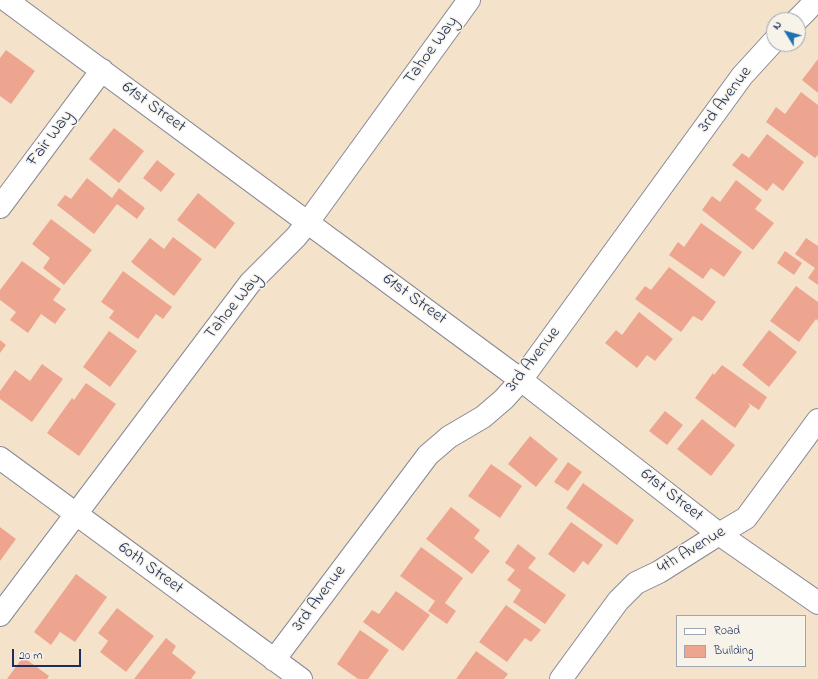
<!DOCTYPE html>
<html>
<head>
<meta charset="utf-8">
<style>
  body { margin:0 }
  #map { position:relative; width:818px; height:679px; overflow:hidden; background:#f4e3ca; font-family:"Indie Flower",sans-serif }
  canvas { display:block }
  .legend { position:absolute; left:676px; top:615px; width:130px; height:52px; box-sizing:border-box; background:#f7f3e8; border:1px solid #9fa5b1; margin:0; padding:5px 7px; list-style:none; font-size:12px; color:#1b2f5e }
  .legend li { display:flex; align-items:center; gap:8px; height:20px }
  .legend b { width:20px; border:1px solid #9fa5b1 }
  .north { position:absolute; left:766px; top:12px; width:40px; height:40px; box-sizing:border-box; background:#f7f3e8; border:1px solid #9fa5b1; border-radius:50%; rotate:307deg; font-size:11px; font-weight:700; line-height:16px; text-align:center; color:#1b2f5e }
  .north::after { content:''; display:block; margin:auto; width:14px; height:18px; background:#1f6fb2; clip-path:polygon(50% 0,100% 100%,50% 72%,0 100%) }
  .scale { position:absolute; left:12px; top:649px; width:69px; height:18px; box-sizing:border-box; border:2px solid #1b2f5e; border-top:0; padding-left:5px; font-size:12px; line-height:14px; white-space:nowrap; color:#1b2f5e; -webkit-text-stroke:3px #f7f3e8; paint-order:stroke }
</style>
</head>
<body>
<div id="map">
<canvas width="818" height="679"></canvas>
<ul class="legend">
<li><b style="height:5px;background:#fff"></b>Road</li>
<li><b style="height:11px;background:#eea58f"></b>Building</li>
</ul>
<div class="north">N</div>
<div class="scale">20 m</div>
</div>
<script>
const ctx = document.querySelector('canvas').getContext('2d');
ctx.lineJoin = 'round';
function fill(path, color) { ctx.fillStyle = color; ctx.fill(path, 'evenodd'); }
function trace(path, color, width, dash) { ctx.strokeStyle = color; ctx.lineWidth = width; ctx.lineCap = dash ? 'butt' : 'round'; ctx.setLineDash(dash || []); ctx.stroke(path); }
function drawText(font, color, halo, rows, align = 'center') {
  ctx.font = font + ' "Indie Flower",sans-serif'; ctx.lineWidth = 3; ctx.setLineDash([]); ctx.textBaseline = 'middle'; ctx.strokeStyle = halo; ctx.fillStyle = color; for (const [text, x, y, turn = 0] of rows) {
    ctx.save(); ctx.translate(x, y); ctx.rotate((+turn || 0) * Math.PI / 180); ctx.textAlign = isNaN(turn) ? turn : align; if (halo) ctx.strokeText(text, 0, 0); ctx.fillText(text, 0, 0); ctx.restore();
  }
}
fill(new Path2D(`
  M 6,50 L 35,71 L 11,104 L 0,96 L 0,58 Z
  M 818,59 L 818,93 L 802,80 Z
  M 801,92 L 818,105 L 818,155 L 815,158 L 766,122 L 776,107 L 785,114 Z
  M 114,128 L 144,151 L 119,183 L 89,159 Z
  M 767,134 L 804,162 L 783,191 L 773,183 L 767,191 L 732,165 L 742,153 L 749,158 Z
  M 157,160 L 175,174 L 161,192 L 143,178 Z
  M 87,178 L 112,198 L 119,188 L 145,208 L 137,219 L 117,204 L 94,234 L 57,205 L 65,195 L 71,199 Z
  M 736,180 L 762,200 L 755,209 L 774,223 L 753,250 L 702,210 L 712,196 L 720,202 Z
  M 198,193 L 235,223 L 215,249 L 177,220 Z
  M 51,219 L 92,250 L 64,285 L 43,268 L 50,258 L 32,244 Z
  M 701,223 L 742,252 L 724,277 L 711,268 L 703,279 L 669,255 L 678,242 L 684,247 Z
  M 173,237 L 202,259 L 174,296 L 131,262 L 150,238 L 164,249 Z
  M 806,238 L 818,246 L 818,285 L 808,278 L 815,268 L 795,254 Z
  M 785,251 L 802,263 L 794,275 L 777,263 Z
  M 22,261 L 61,289 L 53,300 L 66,309 L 55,324 L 41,314 L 28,333 L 10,320 L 16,312 L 0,300 L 0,290 Z
  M 669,267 L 716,302 L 702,321 L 693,316 L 681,332 L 635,299 L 645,286 L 651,290 Z
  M 123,271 L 172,307 L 163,319 L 156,314 L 138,339 L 109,318 L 114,311 L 101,302 Z
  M 796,286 L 818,302 L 818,321 L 816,319 L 799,342 L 770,321 Z
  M 639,312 L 673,339 L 655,361 L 647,355 L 637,368 L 605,343 L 616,330 L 622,335 Z
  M 769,330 L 797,352 L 769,387 L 742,365 Z
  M 109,331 L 137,351 L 110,387 L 83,367 Z
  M 0,340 L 6,345 L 0,353 Z
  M 42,364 L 63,379 L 32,422 L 0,399 L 0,391 L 15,370 L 30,381 Z
  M 722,365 L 767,397 L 759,410 L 748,403 L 750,406 L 735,428 L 695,398 L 713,373 L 714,375 Z
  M 86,383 L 116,404 L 79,456 L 47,433 L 72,398 L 74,400 Z
  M 665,411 L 683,425 L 667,445 L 649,431 Z
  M 702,419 L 735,445 L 711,476 L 677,449 Z
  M 530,436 L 558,459 L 536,487 L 508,464 Z
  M 568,462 L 582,472 L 568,491 L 554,482 Z
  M 491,464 L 522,486 L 500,518 L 468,496 Z
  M 583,483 L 634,520 L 617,545 L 566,508 Z
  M 451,507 L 480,530 L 474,538 L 490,551 L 472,574 L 426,539 Z
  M 571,522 L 603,545 L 588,565 L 583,561 L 574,573 L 548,554 Z
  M 0,527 L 16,539 L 0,561 Z
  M 518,544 L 536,558 L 528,568 L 566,595 L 545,624 L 513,602 L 521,590 L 507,580 L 515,570 L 505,563 Z
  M 421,547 L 463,578 L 445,603 L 456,611 L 447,624 L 428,611 L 435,601 L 400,576 Z
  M 76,574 L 107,597 L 75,642 L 60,632 L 51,645 L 34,632 Z
  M 396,591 L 430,615 L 403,651 L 363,622 L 372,610 L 379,614 Z
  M 506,605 L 541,630 L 531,642 L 525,638 L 507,662 L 479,642 Z
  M 117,608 L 154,636 L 126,672 L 100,652 L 108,641 L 98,633 Z
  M 360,630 L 389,650 L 368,679 L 358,679 L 337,664 Z
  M 166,638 L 176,646 L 172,653 L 196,672 L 191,679 L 134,679 Z
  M 476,651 L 508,674 L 504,679 L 456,679 Z
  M 23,657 L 49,676 L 47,679 L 7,679 Z`), '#eea58f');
const minor = new Path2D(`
  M 6,0 L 521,380 L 719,534 L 818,603
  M 797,20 L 807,10 L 816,0
  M 0,207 L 102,70
  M 0,458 L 301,679
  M 0,615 L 250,283 L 296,237 L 308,222 L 469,0
  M 274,660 L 428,455 L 449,437 L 483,417 L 504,399 L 521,380 L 742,76 L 774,41
  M 561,679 L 618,601 L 636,583 L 659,572 L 719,534 L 746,518 L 818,420`);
trace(minor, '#888994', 24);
trace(minor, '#fff', 22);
drawText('17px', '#1b2f5e', '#f7f3e8', [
  ["Tahoe Way",432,51,-54],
  ["3rd Avenue",726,100,-53],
  ["61st Street",153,108,36],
  ["Fair Way",51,139,-53],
  ["61st Street",414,300,36],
  ["Tahoe Way",234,307,-51],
  ["3rd Avenue",534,360,-52],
  ["61st Street",671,496,38],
  ["4th Avenue",692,551,-31],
  ["60th Street",150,569,36],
  ["3rd Avenue",320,599,-53]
]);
</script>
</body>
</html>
